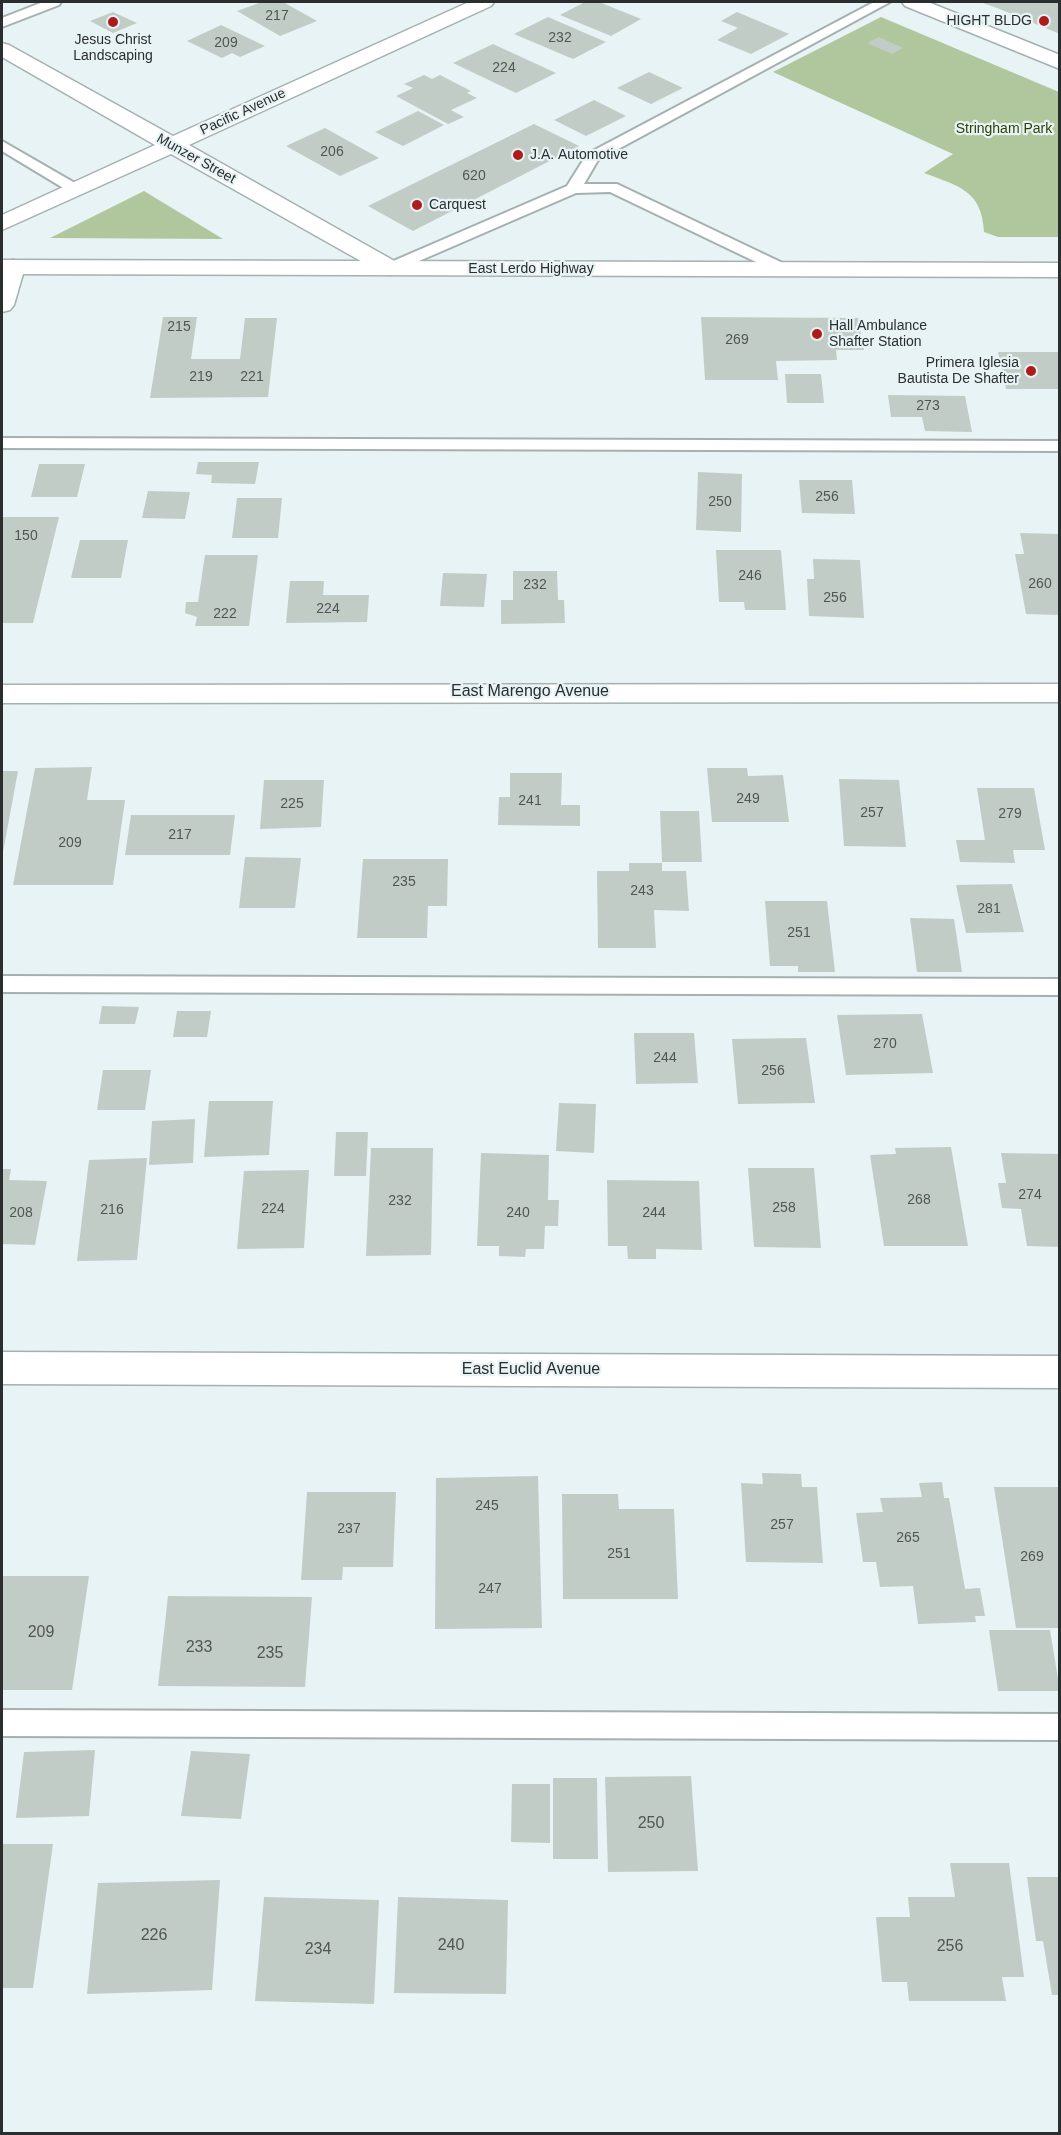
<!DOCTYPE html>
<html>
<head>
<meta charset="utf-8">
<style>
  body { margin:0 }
  #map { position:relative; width:1061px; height:2135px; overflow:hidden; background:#e7f3f4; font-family:Arial,sans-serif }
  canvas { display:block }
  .frame { position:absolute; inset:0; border:3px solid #2a2e2f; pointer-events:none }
</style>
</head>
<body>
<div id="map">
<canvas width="1061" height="2135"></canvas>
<div class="frame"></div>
</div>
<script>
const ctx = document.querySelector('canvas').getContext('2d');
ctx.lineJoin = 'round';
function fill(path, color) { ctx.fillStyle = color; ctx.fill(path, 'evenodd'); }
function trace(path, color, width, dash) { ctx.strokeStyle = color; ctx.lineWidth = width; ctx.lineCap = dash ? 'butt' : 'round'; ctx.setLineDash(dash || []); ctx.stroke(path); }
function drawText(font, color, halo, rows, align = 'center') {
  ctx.font = font + ' Arial,sans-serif'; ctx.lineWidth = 4.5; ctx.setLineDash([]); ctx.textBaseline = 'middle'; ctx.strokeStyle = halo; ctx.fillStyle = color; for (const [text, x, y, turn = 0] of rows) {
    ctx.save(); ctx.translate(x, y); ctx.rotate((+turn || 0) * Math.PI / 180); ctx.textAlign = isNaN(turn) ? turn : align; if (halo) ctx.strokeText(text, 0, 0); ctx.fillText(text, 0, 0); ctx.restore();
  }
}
fill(new Path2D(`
  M 881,17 L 1059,92 L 1059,237 L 998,237 L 984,232 C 982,190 958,186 924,173 L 953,154 L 773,72 Z
  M 144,191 L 223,239 L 50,238 Z`), '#b0c79e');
fill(new Path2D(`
  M 262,2 L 283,2 L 317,21 L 280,36 L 237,11 Z
  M 585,2 L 599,2 L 641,19 L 611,36 L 560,15 Z
  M 980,2 L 1060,2 L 1060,34 L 997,8 Z
  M 113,12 L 137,23 L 113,33 L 90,21 Z
  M 737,12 L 789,34 L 751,54 L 717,40 L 738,28 L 721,21 Z
  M 548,17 L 606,42 L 573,59 L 514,34 Z
  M 221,25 L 265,46 L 240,57 L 232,53 L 222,58 L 187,41 Z
  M 879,37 L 903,48 L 892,54 L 867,43 Z
  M 493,44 L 556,73 L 516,93 L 453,63 Z
  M 649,72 L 683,88 L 651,104 L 617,88 Z
  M 424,75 L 432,79 L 440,75 L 471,91 L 467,93 L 477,98 L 451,110 L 464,117 L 448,124 L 396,96 L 413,88 L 404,84 Z
  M 594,100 L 626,116 L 586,136 L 554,120 Z
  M 418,111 L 444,125 L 403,146 L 375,132 Z
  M 534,124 L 579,146 L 413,231 L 368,206 Z
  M 325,128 L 379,158 L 340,176 L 286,146 Z
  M 163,317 L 197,317 L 191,359 L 240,359 L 245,318 L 277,318 L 268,397 L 150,398 Z
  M 701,317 L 858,318 L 864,350 L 836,350 L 837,360 L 776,361 L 778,380 L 705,380 Z
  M 998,352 L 1060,352 L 1060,389 L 1006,389 Z
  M 785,374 L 821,374 L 824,403 L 787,403 Z
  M 888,395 L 965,396 L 972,432 L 925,431 L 922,417 L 891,417 Z
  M 198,462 L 259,462 L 255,484 L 211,483 L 212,475 L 196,474 Z
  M 39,464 L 85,464 L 77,497 L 31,497 Z
  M 698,472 L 742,474 L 741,532 L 696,530 Z
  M 799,480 L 852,480 L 855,514 L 802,513 Z
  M 148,491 L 190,492 L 185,519 L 142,518 Z
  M 237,498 L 282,498 L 278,538 L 232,538 Z
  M 2,517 L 59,517 L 33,623 L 2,623 Z
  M 1020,533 L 1060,534 L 1060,615 L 1026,614 L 1015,554 L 1024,554 Z
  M 80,540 L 128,540 L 121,578 L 71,578 Z
  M 716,550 L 781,550 L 786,610 L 745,610 L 744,602 L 719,602 Z
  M 205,555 L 258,555 L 249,626 L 195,626 L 197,617 L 185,613 L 186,602 L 198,602 Z
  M 813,559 L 860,560 L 864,618 L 809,616 L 807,579 L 814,579 Z
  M 513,571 L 557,571 L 558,600 L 564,600 L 565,623 L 501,624 L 501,600 L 513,600 Z
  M 443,573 L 487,574 L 484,607 L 440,606 Z
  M 290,581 L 324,581 L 323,595 L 369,595 L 367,622 L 286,623 Z
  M 92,767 L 87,800 L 125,800 L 113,885 L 13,885 L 35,768 Z
  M 707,768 L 747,768 L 748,776 L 783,775 L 789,822 L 712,822 Z
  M 2,771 L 18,771 L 3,852 L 2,852 Z
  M 510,773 L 562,773 L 561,805 L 580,805 L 580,826 L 498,825 L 499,797 L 510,797 Z
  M 839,779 L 899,780 L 906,847 L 844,846 Z
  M 264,780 L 324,780 L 321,827 L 260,829 Z
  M 977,788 L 1034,788 L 1045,850 L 1013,850 L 1015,863 L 960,862 L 956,840 L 985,840 Z
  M 660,811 L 699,811 L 702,862 L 662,862 Z
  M 131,815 L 235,815 L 230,855 L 125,855 Z
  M 245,857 L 301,858 L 295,908 L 239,908 Z
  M 363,859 L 448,859 L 447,906 L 428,906 L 427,938 L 357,938 Z
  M 629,863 L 662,863 L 662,871 L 686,871 L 689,911 L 654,910 L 656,948 L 598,948 L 597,871 L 629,871 Z
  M 1012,884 L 1024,932 L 966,933 L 956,885 Z
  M 765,901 L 827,901 L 835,972 L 798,972 L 798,966 L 770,966 Z
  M 910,918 L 954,919 L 962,972 L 917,972 Z
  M 102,1006 L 139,1007 L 135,1024 L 99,1024 Z
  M 177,1011 L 211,1011 L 207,1037 L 173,1037 Z
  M 922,1014 L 933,1073 L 846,1075 L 837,1015 Z
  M 634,1033 L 694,1033 L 698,1083 L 636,1084 Z
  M 806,1038 L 815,1103 L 738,1104 L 732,1039 Z
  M 103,1070 L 151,1070 L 145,1110 L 97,1110 Z
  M 209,1101 L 273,1101 L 269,1155 L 204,1157 Z
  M 559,1103 L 596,1104 L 594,1153 L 556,1151 Z
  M 195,1119 L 193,1163 L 149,1165 L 152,1121 Z
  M 336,1132 L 368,1132 L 366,1176 L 334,1176 Z
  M 951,1147 L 968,1246 L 884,1246 L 870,1155 L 896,1154 L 895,1148 Z
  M 371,1148 L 433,1148 L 431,1255 L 366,1256 Z
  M 481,1153 L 549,1155 L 548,1200 L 559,1200 L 558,1226 L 545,1226 L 544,1249 L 526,1249 L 525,1257 L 499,1256 L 499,1246 L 477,1246 Z
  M 1001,1153 L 1060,1154 L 1060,1247 L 1027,1246 L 1021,1209 L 1002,1208 L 998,1183 L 1006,1183 Z
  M 147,1158 L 137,1260 L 77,1261 L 89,1160 Z
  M 748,1168 L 814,1168 L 821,1248 L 754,1247 Z
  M 2,1169 L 11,1169 L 9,1180 L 47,1181 L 35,1245 L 2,1244 Z
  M 309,1170 L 304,1248 L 237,1249 L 244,1171 Z
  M 607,1180 L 699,1181 L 702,1250 L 656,1249 L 656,1259 L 628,1259 L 627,1246 L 608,1246 Z
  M 762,1473 L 801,1474 L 802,1487 L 817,1487 L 823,1563 L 746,1562 L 741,1483 L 763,1484 Z
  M 538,1476 L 542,1628 L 435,1629 L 436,1478 Z
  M 942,1482 L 944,1498 L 949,1498 L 965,1589 L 980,1588 L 985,1616 L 975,1616 L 976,1622 L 918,1624 L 913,1586 L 880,1587 L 876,1562 L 863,1562 L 856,1513 L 883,1512 L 880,1498 L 922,1497 L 919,1483 Z
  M 994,1487 L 1060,1487 L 1060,1628 L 1016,1628 Z
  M 307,1492 L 396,1492 L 393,1567 L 343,1567 L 342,1580 L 301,1580 Z
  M 562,1494 L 618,1494 L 619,1509 L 674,1509 L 678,1599 L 563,1599 Z
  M 2,1576 L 89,1576 L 72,1690 L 2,1690 Z
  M 168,1596 L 312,1597 L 305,1687 L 158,1686 Z
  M 989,1630 L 1050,1630 L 1060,1691 L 998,1691 Z
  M 95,1750 L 89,1816 L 16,1818 L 24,1752 Z
  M 191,1751 L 250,1754 L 241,1819 L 181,1816 Z
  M 691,1776 L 698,1871 L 608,1872 L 605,1777 Z
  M 553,1778 L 597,1778 L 598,1859 L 553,1859 Z
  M 512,1784 L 550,1784 L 550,1843 L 511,1842 Z
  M 2,1844 L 53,1844 L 33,1988 L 2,1988 Z
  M 950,1863 L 1009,1863 L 1024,1977 L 1002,1977 L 1006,2001 L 909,2001 L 907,1982 L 882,1982 L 876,1917 L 910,1917 L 908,1897 L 955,1897 Z
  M 1027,1877 L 1060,1877 L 1060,1995 L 1052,1995 L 1043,1941 L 1036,1941 Z
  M 220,1880 L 212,1990 L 87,1994 L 98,1883 Z
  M 264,1897 L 379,1900 L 374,2004 L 255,2001 Z
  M 398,1897 L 508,1900 L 506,1994 L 394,1993 Z`), '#c2ccc7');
const service = new Path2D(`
  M 43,2 L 61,2 L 59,5 L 2,27 L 2,18 Z
  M 874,2 L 890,2 L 598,160 L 584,184 L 617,184 L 791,267 L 793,270 L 791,273 L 779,273 L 610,192 L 576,193 L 396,271 L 384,271 L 382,268 L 384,265 L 567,186 L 587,154 Z
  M 2,141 L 80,186 L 83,189 L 75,194 L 70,192 L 2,151 Z
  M 2,438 L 1060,441 L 1060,451 L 2,448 Z
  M 2,976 L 1060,979 L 1060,995 L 2,992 Z
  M 2,1710 L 1060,1714 L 1060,1740 L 2,1736 Z`);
const minor = new Path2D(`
  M 469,2 L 494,2 L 491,6 L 189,145 L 398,263 L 402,268 L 398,273 L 390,275 L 382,273 L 171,154 L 2,230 L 2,215 L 155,145 L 2,57 L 2,43 L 9,45 L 173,136 Z
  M 902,2 L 928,2 L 1060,55 L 1060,69 L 905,6 Z
  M 13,260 L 21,262 L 25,267 L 14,305 L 10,310 L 2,312 L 2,267 L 5,262 Z
  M 1060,684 L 1060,702 L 2,703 L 2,685 Z
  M 2,1352 L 1060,1356 L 1060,1388 L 2,1384 Z`);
const secondary = new Path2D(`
  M 2,260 L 1060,263 L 1060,277 L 2,274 Z`);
trace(service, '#a5b0b0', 4);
trace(minor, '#a5b0b0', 3);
trace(secondary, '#a5b0b0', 3);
fill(service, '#fff');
fill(minor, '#fff');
fill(secondary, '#fff');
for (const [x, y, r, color] of [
  [1044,21,6,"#ad1c1a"],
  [113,22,6,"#ad1c1a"],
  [518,155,6,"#ad1c1a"],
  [417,205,6,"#ad1c1a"],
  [817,334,6,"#ad1c1a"],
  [1031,371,6,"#ad1c1a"]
]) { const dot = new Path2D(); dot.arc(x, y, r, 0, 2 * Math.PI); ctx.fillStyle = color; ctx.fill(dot); trace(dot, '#e7f3f4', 2); }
drawText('14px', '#505655', null, [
  ["217",277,16],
  ["232",560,38],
  ["209",226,43],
  ["224",504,68],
  ["206",332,152],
  ["620",474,176],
  ["215",179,327],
  ["269",737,340],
  ["219",201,377],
  ["221",252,377],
  ["273",928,406],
  ["256",827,497],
  ["250",720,502],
  ["150",26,536],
  ["246",750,576],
  ["260",1040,584],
  ["232",535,585],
  ["256",835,598],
  ["224",328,609],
  ["222",225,614],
  ["249",748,799],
  ["241",530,801],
  ["225",292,804],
  ["257",872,813],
  ["279",1010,814],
  ["217",180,835],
  ["209",70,843],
  ["235",404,882],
  ["243",642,891],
  ["281",989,909],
  ["251",799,933],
  ["270",885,1044],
  ["244",665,1058],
  ["256",773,1071],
  ["274",1030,1195],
  ["268",919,1200],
  ["232",400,1201],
  ["258",784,1208],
  ["224",273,1209],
  ["216",112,1210],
  ["208",21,1213],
  ["240",518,1213],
  ["244",654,1213],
  ["245",487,1506],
  ["257",782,1525],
  ["237",349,1529],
  ["265",908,1538],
  ["251",619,1554],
  ["269",1032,1557],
  ["247",490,1589]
]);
drawText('14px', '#2a2e2f', '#e7f3f4', [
  ["HIGHT BLDG",1032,21,"right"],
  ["Jesus Christ",113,40,"center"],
  ["Landscaping",113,56,"center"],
  ["J.A. Automotive",530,155],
  ["Carquest",429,205],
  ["Hall Ambulance",829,326],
  ["Shafter Station",829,342],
  ["Primera Iglesia",1019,363,"right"],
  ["Bautista De Shafter",1019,379,"right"]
], 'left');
drawText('14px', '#2a2e2f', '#e7f3f4', [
  ["Pacific Avenue",243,112,-25],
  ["Munzer Street",196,159,29],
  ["East Lerdo Highway",531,269]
]);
drawText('14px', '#294506', '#e7f3f4', [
  ["Stringham Park",1004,129]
]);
drawText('16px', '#2a2e2f', '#e7f3f4', [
  ["East Marengo Avenue",530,692],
  ["East Euclid Avenue",531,1370]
]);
drawText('16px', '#505655', null, [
  ["209",41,1633],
  ["233",199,1648],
  ["235",270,1654],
  ["250",651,1824],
  ["226",154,1936],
  ["240",451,1946],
  ["256",950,1947],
  ["234",318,1950]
]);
</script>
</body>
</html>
